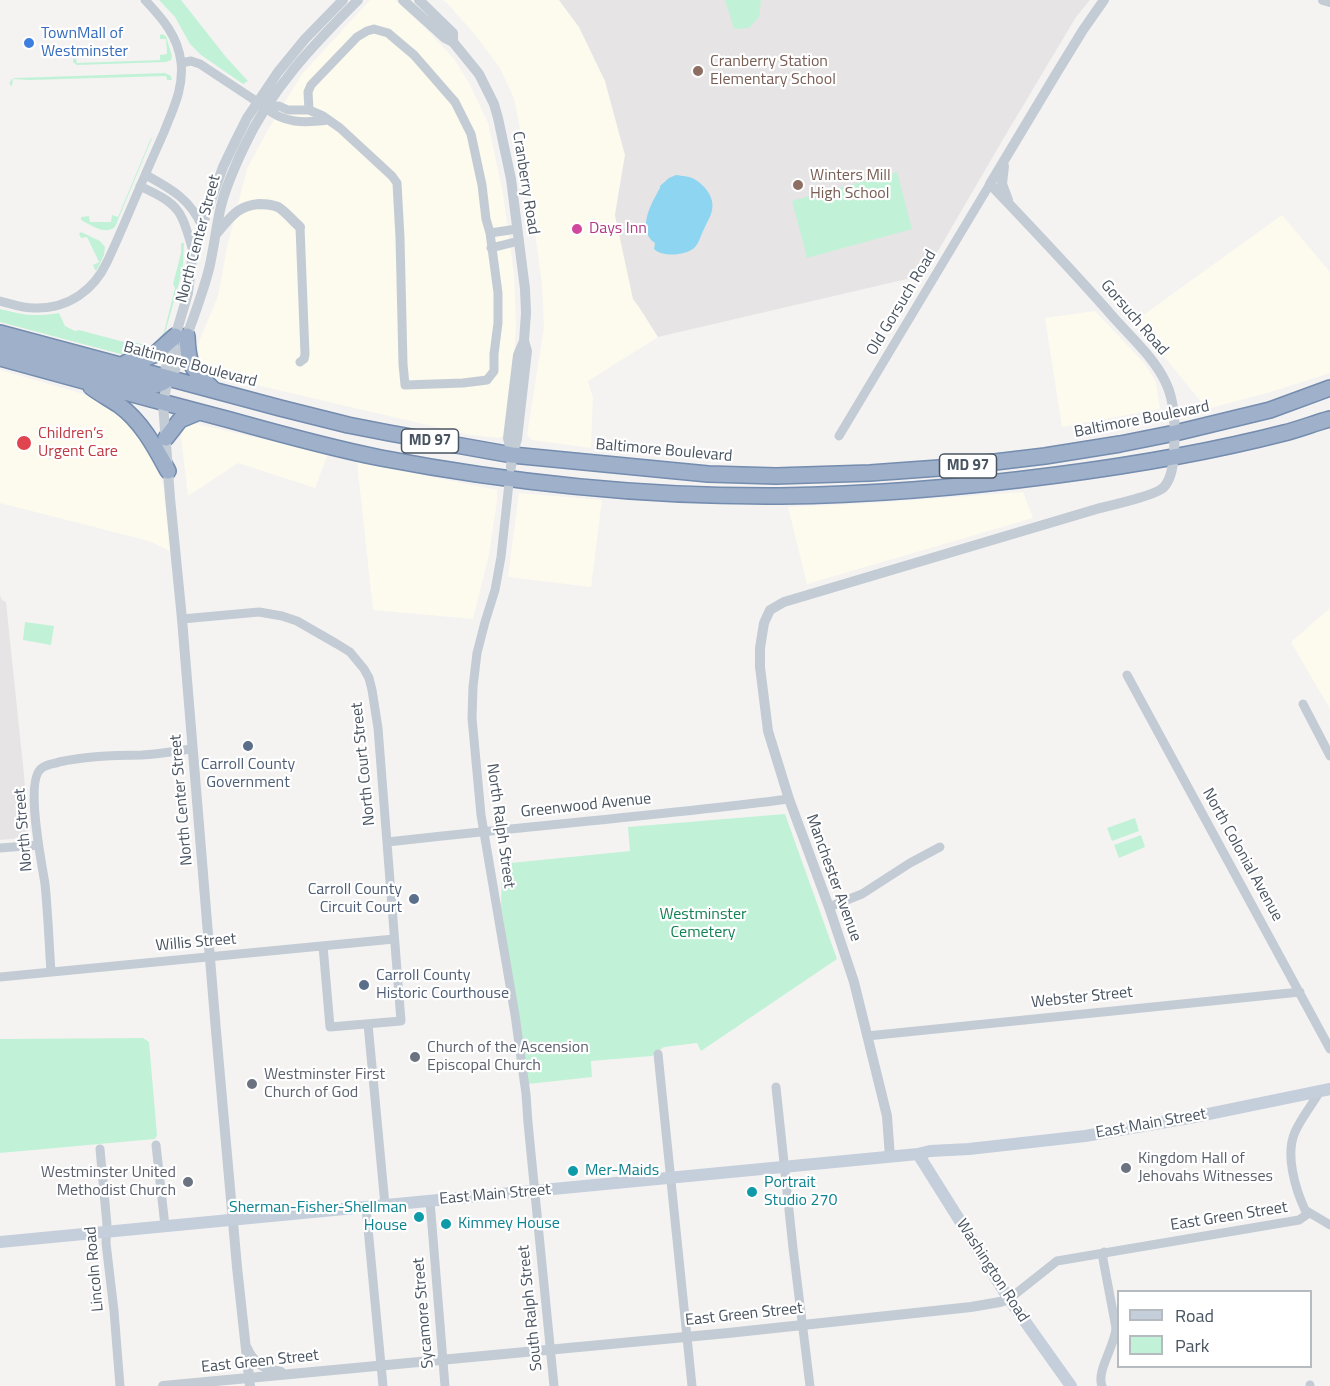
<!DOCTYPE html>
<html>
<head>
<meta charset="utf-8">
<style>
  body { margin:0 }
  #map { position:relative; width:1330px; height:1386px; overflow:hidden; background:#f5f3f2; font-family:"Titillium Web",sans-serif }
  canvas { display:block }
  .legend { position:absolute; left:1117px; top:1290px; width:195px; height:78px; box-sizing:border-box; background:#fff; border:2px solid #b6bbc0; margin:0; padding:8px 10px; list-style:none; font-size:18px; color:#495461 }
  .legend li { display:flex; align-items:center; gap:12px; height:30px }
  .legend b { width:30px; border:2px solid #b6bbc0 }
</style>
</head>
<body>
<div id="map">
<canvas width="1330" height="1386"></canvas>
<ul class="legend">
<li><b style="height:8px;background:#c5cedb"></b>Road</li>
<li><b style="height:16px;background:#c1f2d7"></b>Park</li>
</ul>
</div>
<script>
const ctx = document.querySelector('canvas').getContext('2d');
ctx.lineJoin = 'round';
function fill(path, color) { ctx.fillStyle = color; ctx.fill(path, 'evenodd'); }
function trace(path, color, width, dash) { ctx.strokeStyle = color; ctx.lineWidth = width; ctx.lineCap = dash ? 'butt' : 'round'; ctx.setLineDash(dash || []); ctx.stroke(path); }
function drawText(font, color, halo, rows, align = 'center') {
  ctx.font = font + ' "Titillium Web",sans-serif'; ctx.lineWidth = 4.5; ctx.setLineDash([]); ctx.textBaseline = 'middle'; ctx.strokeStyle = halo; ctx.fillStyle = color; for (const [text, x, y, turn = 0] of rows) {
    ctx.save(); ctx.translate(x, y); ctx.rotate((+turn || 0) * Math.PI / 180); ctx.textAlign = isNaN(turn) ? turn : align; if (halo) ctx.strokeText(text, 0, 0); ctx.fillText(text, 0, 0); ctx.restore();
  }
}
fill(new Path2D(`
  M 370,0 L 395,0 L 425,28 L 454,59 L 469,83 L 488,123 L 503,194 L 514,274 L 516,327 L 509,421 L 505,435 L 500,438 L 470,435 L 218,376 L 205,370 L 199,359 L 198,344 L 218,296 L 227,247 L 247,169 L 265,135 L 302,74 Z
  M 443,0 L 559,0 L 579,27 L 605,81 L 625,155 L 615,215 L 633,299 L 639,307 L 658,337 L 588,381 L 593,398 L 591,448 L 532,440 L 527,435 L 544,328 L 542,284 L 522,139 L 514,98 L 500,68 L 476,36 L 449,5 Z
  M 1282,215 L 1330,272 L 1330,373 L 1267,393 L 1207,409 L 1135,321 Z
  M 1095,311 L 1145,364 L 1156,382 L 1160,409 L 1062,427 L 1045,318 Z
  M 0,370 L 101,399 L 120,409 L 150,445 L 160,473 L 174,533 L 174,553 L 149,541 L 0,503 Z
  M 192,423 L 328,454 L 315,488 L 238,463 L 188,496 L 181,437 L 182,431 L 186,425 Z
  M 357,462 L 497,490 L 497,501 L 489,554 L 473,619 L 373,610 Z
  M 1023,492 L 1033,518 L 807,584 L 788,507 L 873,503 Z
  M 519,493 L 602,500 L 591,587 L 508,577 Z
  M 1330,608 L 1330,709 L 1291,642 Z`), '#fdfaee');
fill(new Path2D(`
  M 559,0 L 1090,0 L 1076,17 L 1002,141 L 924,275 L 658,337 L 639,307 L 633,299 L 615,215 L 625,155 L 605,81 L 579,27 Z
  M 0,595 L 2,600 L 6,602 L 24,775 L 28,830 L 26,835 L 21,838 L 0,840 Z`), '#e6e4e4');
fill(new Path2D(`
  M 159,0 L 181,0 L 226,57 L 248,81 L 243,84 L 201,55 L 190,44 L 175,17 Z
  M 761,0 L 759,17 L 749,28 L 734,29 L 725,0 Z
  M 162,34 L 166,36 L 172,56 L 171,60 L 166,62 L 77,65 L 73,62 L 73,59 L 76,58 L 77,63 L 160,60 L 160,55 L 167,54 L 166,39 L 160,39 L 160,35 Z
  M 165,73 L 171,76 L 172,80 L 167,80 L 166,76 L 29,80 L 13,79 L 12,86 L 10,85 C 9,82 11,79 15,78 Z
  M 151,138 L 152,138 L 115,227 C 105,235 92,226 81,220 L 81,217 L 89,216 L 90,222 L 111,222 L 112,215 L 118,217 Z
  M 897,172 L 912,229 L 807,258 L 792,201 Z
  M 81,232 L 100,241 L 105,247 L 104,255 L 97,270 L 95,270 L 93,265 L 99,262 L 87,237 L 81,238 L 79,234 Z
  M 181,243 L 184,243 L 183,269 L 165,333 L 164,336 L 151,350 L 128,356 L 0,322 L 0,309 C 23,315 35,317 59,313 L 65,326 L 75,331 L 79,330 L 128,343 L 130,341 L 152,347 L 164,332 L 175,288 L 173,284 L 181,253 Z
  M 25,622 L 54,626 L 51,645 L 23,640 Z
  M 785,814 L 837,959 L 701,1051 L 697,1043 L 664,1047 L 652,1056 L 591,1061 L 592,1077 L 528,1084 L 501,905 L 502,871 L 501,864 L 630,851 L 628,827 Z
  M 1135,818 L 1139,831 L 1112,841 L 1107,828 Z
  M 1141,835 L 1145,847 L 1119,858 L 1114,845 Z
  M 143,1038 L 149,1042 L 157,1135 L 155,1139 L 0,1153 L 0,1039 Z`), '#c1f2d7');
fill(new Path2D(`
  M 676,175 C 682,176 689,176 694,179 C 705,185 715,198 712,210 C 711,216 707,222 705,227 C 701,234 699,244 694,248 C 685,256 662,257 654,249 L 655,243 C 636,230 651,204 660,188 L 660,186 L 669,178 Z`), '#8dd5f0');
const trunk = new Path2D(`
  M 0,333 L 280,408 L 348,425 L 389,433 L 512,455 L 708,474 L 776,476 L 870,473 L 953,467 L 1045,456 L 1120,444 L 1175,433 L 1270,410 L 1330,388
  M 187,336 C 188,368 193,369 214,390
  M 0,346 L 139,384 C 151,386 158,387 168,379
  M 0,358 C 76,379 153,400 230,420 C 280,434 330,448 381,458 C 512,483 646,497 780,496 C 873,495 965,487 1057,475 C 1134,465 1210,452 1284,433 C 1300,429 1315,423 1330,419
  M 120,366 L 133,359 L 144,359 L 154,355 L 175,336
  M 91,387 C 100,394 110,399 119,405 C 142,422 155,447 168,471
  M 166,438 L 180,420 L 199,412`);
trace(trunk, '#748cae', 18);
trace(new Path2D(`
  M 181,63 L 191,61 L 200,64 L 265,107 C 283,124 305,123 328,120
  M 265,107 L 279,106 L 288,110 L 309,110 L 323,116 L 340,128 L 392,176 L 397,183 L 400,238 L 403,364 L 405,385 L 463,383 L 487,380 L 494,371 L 494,354 L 498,323 L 498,293 L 490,233 L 486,219 L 482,185 L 471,134 L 455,102 L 414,55 L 388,33 L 374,29 L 367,31 L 357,37 L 311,85 L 308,92 L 309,110
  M 146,175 C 171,189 189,198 202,226
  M 140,186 C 152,192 169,199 177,210 C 185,219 189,239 193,251
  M 300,227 L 305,354 L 304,359 L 300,362
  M 490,233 L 517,229
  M 491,248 L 519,241
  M 0,301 C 12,304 24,309 37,308 C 69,308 94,290 107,262 C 119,237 129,212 140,187 C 148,168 156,150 164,132 C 173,109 184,88 181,62 C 178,36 162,18 145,0
  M 839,436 L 990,184
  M 510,474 L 501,557 L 495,590 L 485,622 L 477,653 L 473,687 L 472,718 L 481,815 L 515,1015 L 526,1094 L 528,1123 L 554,1386
  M 182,619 L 259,612 L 282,616 L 297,621 L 337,644 L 350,652 L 364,669 L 369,678 L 372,690 L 378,728 L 401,1021 L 330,1027 L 323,946
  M 1127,675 L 1330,1049
  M 1303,704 L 1330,756
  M 387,842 C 521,827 655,816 789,799
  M 0,848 L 38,845
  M 829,907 L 862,894 L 910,863 L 940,847
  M 51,972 C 49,943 48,913 45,884 C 42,864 24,779 42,768 C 47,764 54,764 59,762 C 86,756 114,755 142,755 C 159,754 176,751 192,749
  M 0,977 L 394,939
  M 368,1024 L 385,1205
  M 867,1036 L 1300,992
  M 658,1054 L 692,1386
  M 776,1087 L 793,1248 L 810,1386
  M 1320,1091 C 1312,1105 1301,1118 1295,1132 C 1285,1154 1295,1188 1305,1210 L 1330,1225
  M 156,1145 L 165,1226
  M 100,1149 L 107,1225 L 106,1243 L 114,1311 L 120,1386
  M 430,1201 L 445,1386
  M 366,1207 L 383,1386
  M 1009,1299 L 1057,1261 L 1299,1220 L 1309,1213
  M 1102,1386 C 1096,1371 1115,1346 1116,1328 L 1103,1259 L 1104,1252
  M 1310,1386 L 1310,1385`), '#c3ccd4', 9);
trace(new Path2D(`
  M 403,0 L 445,38 L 453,42 L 479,74 L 494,104 L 498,118 L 511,179 L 525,289 L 526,313 L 524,341 L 527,351 L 517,439 L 512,455 L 511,467
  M 419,0 L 453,33 L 453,42
  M 1323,0 L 1330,2
  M 1004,166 L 1002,184 L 1008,200
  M 217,233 C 231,217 237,206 259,204 C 265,204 273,205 278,207 C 286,212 293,221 300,227
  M 168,379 L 174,373 C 185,338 200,304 209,269 C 214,248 216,227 221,206 C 226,186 235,166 244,147 C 271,89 313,45 358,0
  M 512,455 L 508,438 L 518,355 L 524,341
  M 890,1157 L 887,1116 L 854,982 L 829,907 L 789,799 L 768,731 L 760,667 L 760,648 L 764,623 L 770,610 L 784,602 L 1100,508 C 1113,505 1157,495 1164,487 C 1172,478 1173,464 1174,453 C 1175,430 1176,402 1165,381 C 1153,357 1132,338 1114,318 C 1074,272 1032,228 990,184 L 1056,74 L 1083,30 L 1104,0
  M 247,1348 C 253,1363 265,1369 281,1372
  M 163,1386 L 728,1333 L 971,1307 L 1000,1302 L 1009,1299
  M 250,1386 L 237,1267 L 216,1031 L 182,619 L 170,498 L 163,403 L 168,379 L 165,371 L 188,293 L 193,251 L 223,167 L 235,142 L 247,118 L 278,72 L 305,39 L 343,0`), '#c3ccd4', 10);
trace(new Path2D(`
  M 918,1154 L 1009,1299 L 1071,1386
  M 0,1242 L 918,1154 L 930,1151 L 969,1149 L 1085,1136 L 1189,1118 L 1330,1089`), '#c5cedb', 12);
trace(trunk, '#9eb0ca', 15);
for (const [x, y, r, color] of [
  [29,43,6,"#3f7fe0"],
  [698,71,6,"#8d6e63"],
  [798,185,6,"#8d6e63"],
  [577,229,6,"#d1479c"],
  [24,443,8,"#e0444e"],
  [248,746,6,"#5c6f8a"],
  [414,899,6,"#5c6f8a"],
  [364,985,6,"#5c6f8a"],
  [415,1057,6,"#6b7280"],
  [252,1084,6,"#6b7280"],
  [1126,1168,6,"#6b7280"],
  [573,1171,6,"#0f9aa8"],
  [188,1182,6,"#6b7280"],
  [752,1192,6,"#0f9aa8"],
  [419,1217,6,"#0f9aa8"],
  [446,1224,6,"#0f9aa8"]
]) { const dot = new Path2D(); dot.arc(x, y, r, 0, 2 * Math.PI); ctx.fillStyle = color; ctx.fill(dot); trace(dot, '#fff', 2); }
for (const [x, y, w] of [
  [430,441,57],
  [968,466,57]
]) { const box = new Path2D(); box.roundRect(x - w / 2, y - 12, w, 24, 4.5); ctx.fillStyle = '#fff'; ctx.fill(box); trace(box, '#495461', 1.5); }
drawText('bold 15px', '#495461', null, [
  ["MD 97",430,441],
  ["MD 97",968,466]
]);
drawText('16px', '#366cbe', '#fff', [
  ["TownMall of",41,34],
  ["Westminster",41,52]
], 'left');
drawText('16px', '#785e54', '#fff', [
  ["Cranberry Station",710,62],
  ["Elementary School",710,80],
  ["Winters Mill",810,176],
  ["High School",810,194]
], 'left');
drawText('16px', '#495461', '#fff', [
  ["Cranberry Road",525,183,81],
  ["North Center Street",199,239,-75],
  ["Old Gorsuch Road",902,303,-59],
  ["Gorsuch Road",1134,318,49],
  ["Baltimore Boulevard",190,365,15],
  ["Baltimore Boulevard",1142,420,-11],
  ["Baltimore Boulevard",664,451,5],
  ["North Court Street",364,764,-96],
  ["North Center Street",182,800,-95],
  ["Greenwood Avenue",586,806,-6],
  ["North Ralph Street",500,826,82],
  ["North Street",24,830,-95],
  ["North Colonial Avenue",1242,855,61],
  ["Manchester Avenue",833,878,70],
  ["Willis Street",196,943,-5],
  ["Webster Street",1082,998,-6],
  ["East Main Street",1151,1124,-10],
  ["East Main Street",495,1195,-5],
  ["East Green Street",1229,1217,-9],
  ["Lincoln Road",95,1269,-95],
  ["Washington Road",992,1271,57],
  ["South Ralph Street",531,1308,-96],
  ["Sycamore Street",424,1313,-95],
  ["East Green Street",744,1315,-6],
  ["East Green Street",260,1362,-6]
]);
drawText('16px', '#b23c85', '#fff', [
  ["Days Inn",589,229]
], 'left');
drawText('16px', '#be3a42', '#fff', [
  ["Children’s",38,434],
  ["Urgent Care",38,452]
], 'left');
drawText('16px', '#4e5e75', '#fff', [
  ["Carroll County",248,765],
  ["Government",248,783],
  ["Carroll County",402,890,"right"],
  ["Circuit Court",402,908,"right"],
  ["Carroll County",376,976,"left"],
  ["Historic Courthouse",376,994,"left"]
]);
drawText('16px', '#148253', '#fff', [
  ["Westminster",703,915],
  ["Cemetery",703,933]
]);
drawText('16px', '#5b616d', '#fff', [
  ["Church of the Ascension",427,1048],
  ["Episcopal Church",427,1066],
  ["Westminster First",264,1075],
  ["Church of God",264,1093],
  ["Kingdom Hall of",1138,1159],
  ["Jehovahs Witnesses",1138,1177],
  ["Westminster United",176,1173,"right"],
  ["Methodist Church",176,1191,"right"]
], 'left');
drawText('16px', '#0d838f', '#fff', [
  ["Mer-Maids",585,1171],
  ["Portrait",764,1183],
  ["Studio 270",764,1201],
  ["Sherman-Fisher-Shellman",407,1208,"right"],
  ["House",407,1226,"right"],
  ["Kimmey House",458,1224]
], 'left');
</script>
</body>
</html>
